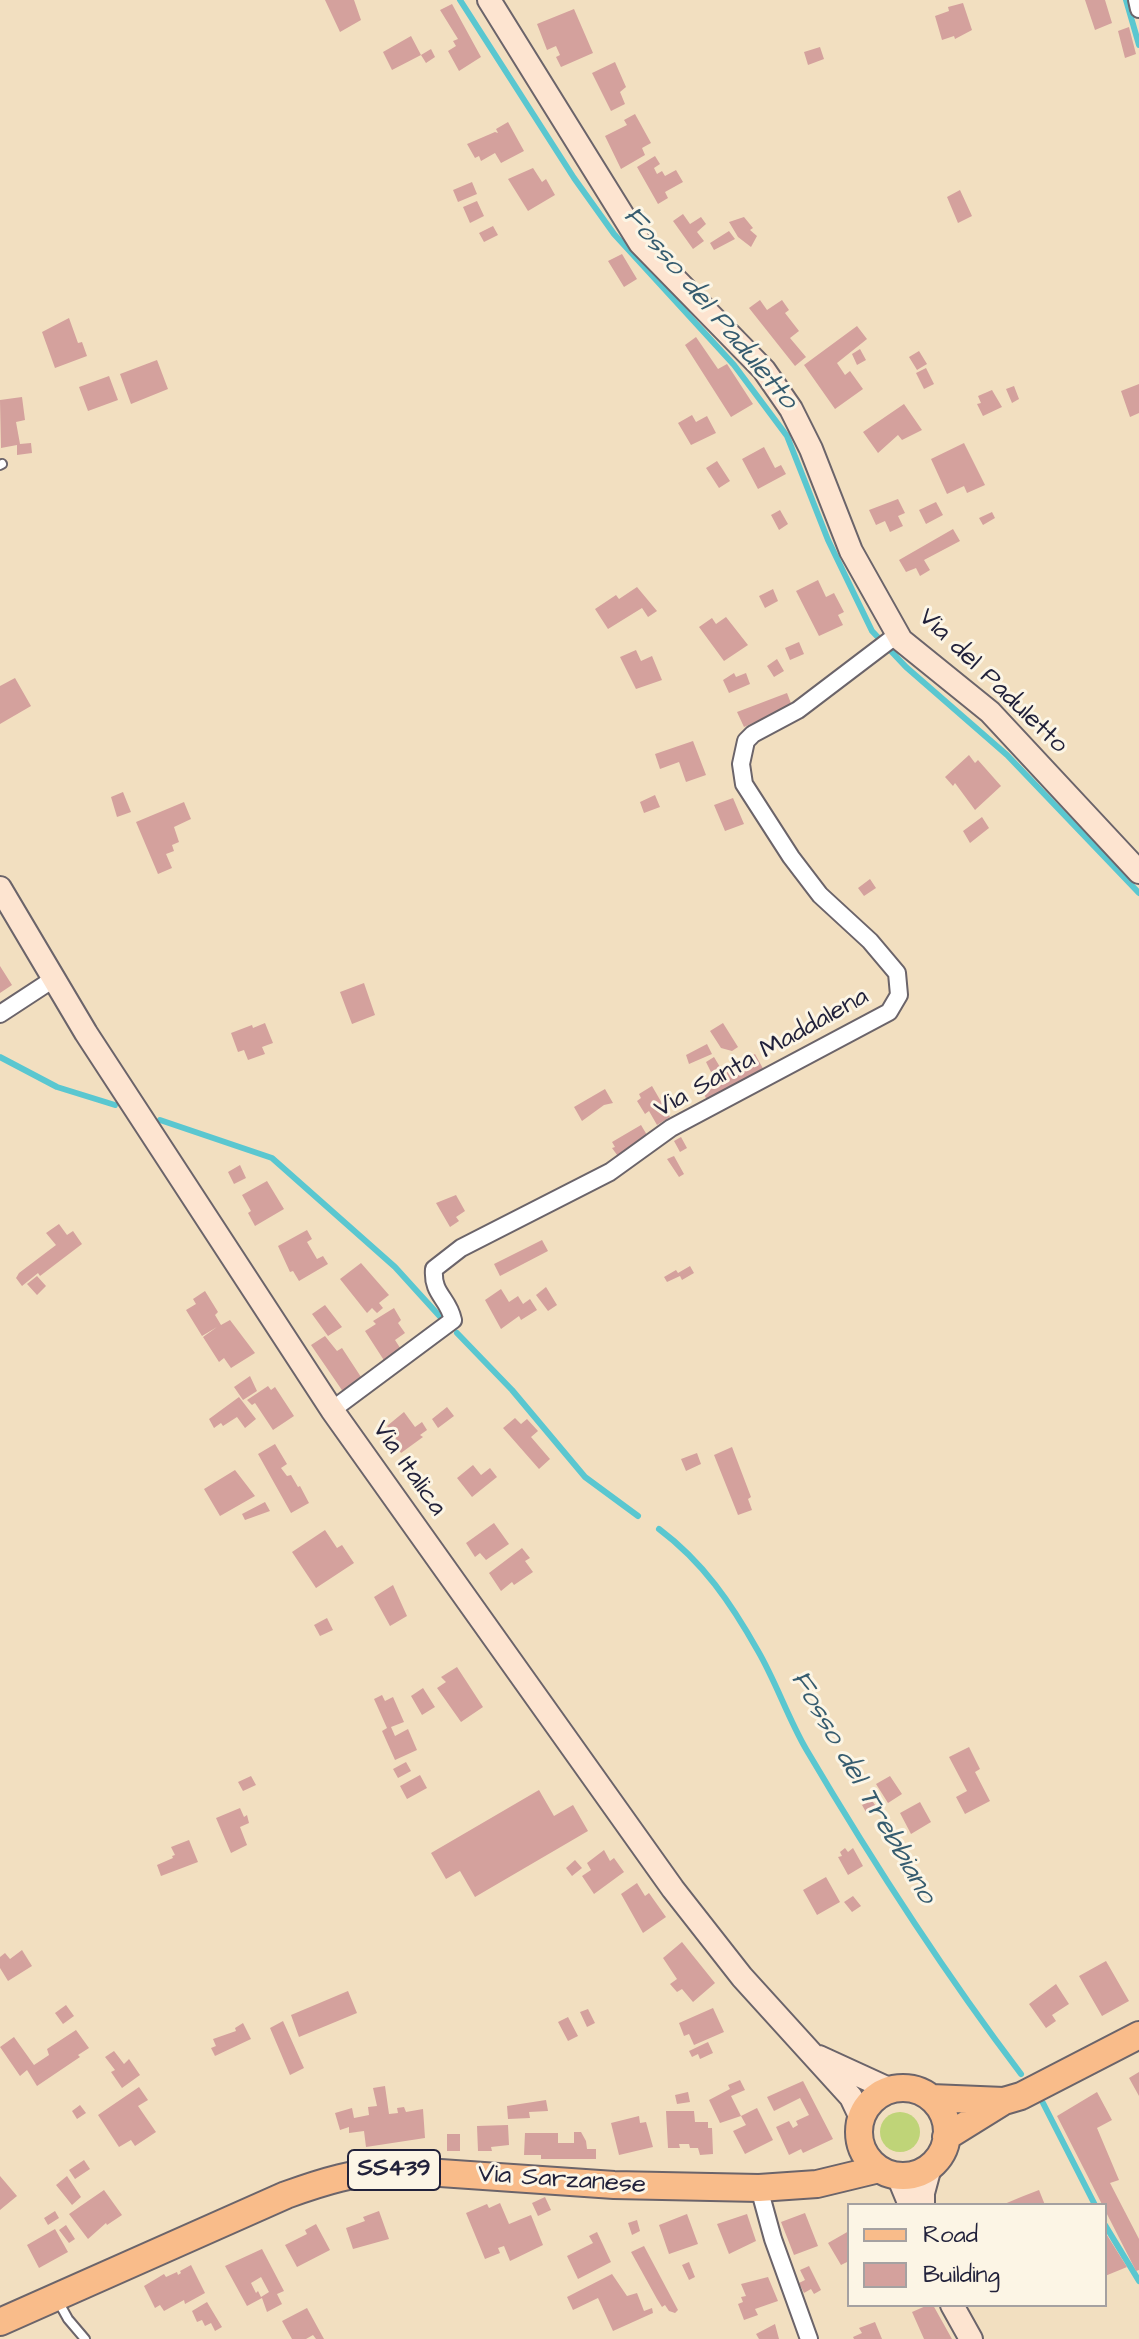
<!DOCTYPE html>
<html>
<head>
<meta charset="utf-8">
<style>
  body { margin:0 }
  #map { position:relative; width:1139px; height:2339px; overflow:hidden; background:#f2dfc0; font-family:"Architects Daughter",sans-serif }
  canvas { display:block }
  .legend { position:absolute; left:847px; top:2203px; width:260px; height:104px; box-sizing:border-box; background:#fcf5e5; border:2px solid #a5a1a1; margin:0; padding:10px 14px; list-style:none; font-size:24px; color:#22223b }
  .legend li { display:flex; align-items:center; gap:16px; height:40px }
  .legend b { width:40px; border:2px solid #a5a1a1 }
</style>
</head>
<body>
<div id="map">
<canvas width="1139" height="2339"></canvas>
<ul class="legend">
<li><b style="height:10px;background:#f9bc8a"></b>Road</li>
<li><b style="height:22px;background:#d4a19d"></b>Building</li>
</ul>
</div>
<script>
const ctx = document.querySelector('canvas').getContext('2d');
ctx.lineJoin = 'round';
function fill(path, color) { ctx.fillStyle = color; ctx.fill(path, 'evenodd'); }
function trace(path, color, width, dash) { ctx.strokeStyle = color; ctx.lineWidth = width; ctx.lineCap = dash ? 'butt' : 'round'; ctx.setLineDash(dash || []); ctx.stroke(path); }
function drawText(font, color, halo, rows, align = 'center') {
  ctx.font = font + ' "Architects Daughter",sans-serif'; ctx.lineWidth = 6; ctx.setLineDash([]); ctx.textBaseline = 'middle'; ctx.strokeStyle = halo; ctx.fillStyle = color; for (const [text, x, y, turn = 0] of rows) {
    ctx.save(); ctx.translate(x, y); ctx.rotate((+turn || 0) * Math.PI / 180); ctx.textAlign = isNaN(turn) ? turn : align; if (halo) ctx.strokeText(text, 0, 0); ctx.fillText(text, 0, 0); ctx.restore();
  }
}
fill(new Path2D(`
  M880 2132a20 20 0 1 1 40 0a20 20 0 1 1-40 0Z`), '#bfd478');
trace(new Path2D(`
  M 460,0 L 574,178 L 614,234 L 734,365 L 787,436 L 828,540 L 872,631 L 906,667 L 1007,755 L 1139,893
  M 1126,0 L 1139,45
  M 0,1057 L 57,1087 L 115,1105
  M 160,1120 L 272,1158 L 395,1267 L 444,1321
  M 457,1333 L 512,1390 L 585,1477 L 638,1516
  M 659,1529 C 703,1562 731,1603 758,1651 C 776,1682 788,1718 806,1749 C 872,1861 943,1971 1021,2074
  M 1043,2103 L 1095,2205
  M 1105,2225 L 1139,2281`), '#5ac7d0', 6);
fill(new Path2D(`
  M 325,0 L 354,0 L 361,20 L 340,32 Z
  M 1085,0 L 1105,0 L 1112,23 L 1095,30 Z
  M 963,3 L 972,30 L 955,39 L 954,36 L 942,40 L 935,16 L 949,11 L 948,7 Z
  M 452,4 L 481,57 L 459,71 L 448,51 L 456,46 L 453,41 L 458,39 L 440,10 Z
  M 574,9 L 593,53 L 561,67 L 556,57 L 560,55 L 556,46 L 547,50 L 537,24 Z
  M 1129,27 L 1136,54 L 1125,58 L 1118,31 Z
  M 411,36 L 421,55 L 431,49 L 435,57 L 426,63 L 421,55 L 392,70 L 383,52 Z
  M 820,47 L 824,59 L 808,65 L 804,52 Z
  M 615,62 L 626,87 L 620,92 L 625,104 L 611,111 L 592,73 Z
  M 635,114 L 651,143 L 642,148 L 645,155 L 621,169 L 605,136 L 627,125 L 624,120 Z
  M 508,122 L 524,151 L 501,163 L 495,153 L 481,161 L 479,156 L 475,158 L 467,144 L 495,132 L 498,133 L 496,129 Z
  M 655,156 L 660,164 L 654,168 L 657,174 L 662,171 L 665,176 L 676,170 L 683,182 L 665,192 L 668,198 L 658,204 L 637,167 Z
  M 533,168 L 542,182 L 546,179 L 555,195 L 528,211 L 508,179 Z
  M 472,182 L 477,194 L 458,202 L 453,190 Z
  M 960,190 L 972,216 L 958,223 L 947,197 Z
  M 477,201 L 484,216 L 470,223 L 463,207 Z
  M 683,214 L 690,224 L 701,217 L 706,224 L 697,232 L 704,241 L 693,249 L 673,221 Z
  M 744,217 L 753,228 L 750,230 L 757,236 L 751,247 L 738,237 L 729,222 Z
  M 493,226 L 498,235 L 484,242 L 479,233 Z
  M 729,231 L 735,239 L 714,250 L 710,243 Z
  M 622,254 L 637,279 L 624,287 L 608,261 Z
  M 760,300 L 767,310 L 782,300 L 789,310 L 785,313 L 799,331 L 790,338 L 806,357 L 795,366 L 749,308 Z
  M 69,318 L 78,343 L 82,342 L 87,356 L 55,368 L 42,332 Z
  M 857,326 L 867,339 L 837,363 L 845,375 L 850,371 L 863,389 L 835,409 L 804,365 Z
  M 696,337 L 718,369 L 727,364 L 753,404 L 731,417 L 685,345 Z
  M 860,349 L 866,360 L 857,365 L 852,354 Z
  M 919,351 L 927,364 L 917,370 L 909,357 Z
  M 157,360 L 168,389 L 131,404 L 120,374 Z
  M 926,368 L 934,384 L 924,389 L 916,373 Z
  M 109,376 L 118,400 L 88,411 L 79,387 Z
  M 1139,384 L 1139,413 L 1130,417 L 1121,391 Z
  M 1014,386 L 1019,399 L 1012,403 L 1006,389 Z
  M 992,390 L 1002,407 L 983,416 L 977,404 L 981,403 L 978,396 Z
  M 22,397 L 25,420 L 16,422 L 20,444 L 31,443 L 32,453 L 17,455 L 17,445 L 1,448 L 0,400 Z
  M 904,404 L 922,430 L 902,440 L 898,435 L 878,453 L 863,432 Z
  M 692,415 L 696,422 L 707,416 L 716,433 L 691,445 L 678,423 Z
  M 964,443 L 985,485 L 967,493 L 964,486 L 947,494 L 931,459 Z
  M 764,447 L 775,468 L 781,465 L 786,474 L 758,489 L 742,459 Z
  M 717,461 L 730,481 L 719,488 L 706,468 Z
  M 898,499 L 905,513 L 898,516 L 903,526 L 890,532 L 885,521 L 876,525 L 869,510 Z
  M 936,502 L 943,515 L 926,524 L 919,510 Z
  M 780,510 L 788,524 L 779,530 L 771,515 Z
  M 992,512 L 995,518 L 983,525 L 979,518 Z
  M 953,529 L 960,541 L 924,560 L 930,570 L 920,576 L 916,568 L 906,572 L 899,560 Z
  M 818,580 L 826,597 L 834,593 L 844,612 L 838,615 L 843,625 L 819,636 L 796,591 Z
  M 637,587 L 657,611 L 648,617 L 642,608 L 608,629 L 595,609 L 616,595 L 619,599 Z
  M 773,589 L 778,601 L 765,608 L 759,596 Z
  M 726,617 L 748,645 L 724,661 L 699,627 L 712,618 L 716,624 Z
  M 799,642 L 804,654 L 790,660 L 785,648 Z
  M 636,650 L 641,661 L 652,656 L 662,680 L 636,689 L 620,657 Z
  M 777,659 L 784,671 L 774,677 L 767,666 Z
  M 734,673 L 736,677 L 746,673 L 750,684 L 729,693 L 723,680 Z
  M 15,678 L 31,706 L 0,724 L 0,686 Z
  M 787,693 L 792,706 L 744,727 L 737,712 Z
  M 693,741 L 706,775 L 686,782 L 679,762 L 660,769 L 655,754 Z
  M 969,755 L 975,763 L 978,760 L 1001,786 L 975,810 L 955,783 L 953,786 L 945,777 Z
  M 123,792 L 131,812 L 117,817 L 111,797 Z
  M 655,795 L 660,807 L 644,813 L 640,802 Z
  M 733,798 L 744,824 L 725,831 L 714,805 Z
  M 184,802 L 191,819 L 174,827 L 179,842 L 172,845 L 174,851 L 166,854 L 172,868 L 158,874 L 136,822 Z
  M 982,817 L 989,828 L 970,843 L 963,831 Z
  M 870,879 L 876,888 L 864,896 L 858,888 Z
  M 0,966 L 12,985 L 0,993 Z
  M 364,983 L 375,1015 L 352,1024 L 340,992 Z
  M 265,1023 L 273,1043 L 262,1047 L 265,1054 L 248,1060 L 244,1050 L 238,1052 L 231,1033 L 252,1025 L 253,1028 Z
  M 723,1023 L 738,1047 L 732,1051 L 721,1048 L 710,1031 Z
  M 707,1044 L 712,1054 L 689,1064 L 686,1055 Z
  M 755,1054 L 766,1074 L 708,1103 L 702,1089 L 728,1076 L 724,1069 Z
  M 714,1057 L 720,1067 L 711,1072 L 706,1062 Z
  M 652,1086 L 670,1117 L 657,1125 L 649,1111 L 645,1114 L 637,1101 L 641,1098 L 639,1094 Z
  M 605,1089 L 613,1103 L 604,1105 L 582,1121 L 574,1107 Z
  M 641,1125 L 650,1140 L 620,1159 L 612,1148 L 615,1147 L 612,1142 Z
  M 681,1137 L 687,1148 L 680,1152 L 674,1141 Z
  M 674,1156 L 684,1174 L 679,1177 L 667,1159 Z
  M 240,1165 L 246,1178 L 234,1184 L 228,1172 Z
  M 267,1181 L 284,1209 L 255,1226 L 248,1213 L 251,1211 L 242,1195 Z
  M 456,1195 L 465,1211 L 456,1217 L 459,1221 L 450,1227 L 436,1203 Z
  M 59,1224 L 67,1235 L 73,1231 L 82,1244 L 40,1276 L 38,1273 L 22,1286 L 16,1278 L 19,1273 L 56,1245 L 46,1233 Z
  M 307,1230 L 312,1239 L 307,1242 L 317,1259 L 323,1256 L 328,1264 L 299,1281 L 293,1271 L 290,1272 L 278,1246 Z
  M 542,1240 L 548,1251 L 500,1276 L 494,1264 Z
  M 361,1263 L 389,1295 L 379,1303 L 383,1308 L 377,1313 L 372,1308 L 367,1313 L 340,1279 Z
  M 690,1266 L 694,1273 L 682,1280 L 680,1276 L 667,1282 L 664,1277 L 676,1270 L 678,1273 Z
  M 37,1276 L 46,1286 L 37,1295 L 27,1284 Z
  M 546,1287 L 557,1305 L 548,1311 L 536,1295 Z
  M 501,1289 L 509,1302 L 518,1296 L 523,1304 L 530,1299 L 537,1310 L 521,1320 L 519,1316 L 501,1329 L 485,1300 Z
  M 205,1291 L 218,1312 L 215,1315 L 221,1325 L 230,1320 L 255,1353 L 231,1368 L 224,1358 L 219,1362 L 203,1337 L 217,1327 L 202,1336 L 186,1310 L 196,1304 L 193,1299 Z
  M 325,1305 L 342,1327 L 328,1336 L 312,1314 Z
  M 394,1308 L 401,1320 L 398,1323 L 405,1333 L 395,1340 L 404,1354 L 387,1365 L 365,1331 L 376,1324 L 373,1321 Z
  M 325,1336 L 337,1351 L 342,1348 L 361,1377 L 357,1381 L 360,1386 L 346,1396 L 311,1345 Z
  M 250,1376 L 257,1391 L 243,1400 L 234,1387 Z
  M 268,1386 L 271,1390 L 275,1387 L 294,1416 L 273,1430 L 255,1403 L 252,1405 L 247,1400 Z
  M 239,1397 L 256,1419 L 245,1428 L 237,1417 L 223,1426 L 221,1423 L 214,1428 L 209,1419 Z
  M 447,1407 L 454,1416 L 438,1428 L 432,1419 Z
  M 404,1412 L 415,1427 L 422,1422 L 427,1430 L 420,1435 L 423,1437 L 401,1453 L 393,1441 L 396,1439 L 387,1426 Z
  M 515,1418 L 521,1424 L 527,1419 L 538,1431 L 531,1437 L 550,1459 L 539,1469 L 503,1428 Z
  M 275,1444 L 287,1464 L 281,1468 L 287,1476 L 291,1475 L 298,1487 L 300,1486 L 309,1503 L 291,1513 L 258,1454 Z
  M 732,1447 L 751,1497 L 748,1499 L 752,1510 L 738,1515 L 714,1455 Z
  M 697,1453 L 701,1464 L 686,1471 L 681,1459 Z
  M 473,1465 L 481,1475 L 490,1468 L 497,1477 L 472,1497 L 457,1478 Z
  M 235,1470 L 255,1496 L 220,1516 L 204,1489 Z
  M 265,1502 L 270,1511 L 245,1520 L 242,1514 Z
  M 494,1523 L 509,1544 L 486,1560 L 480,1553 L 475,1557 L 466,1543 Z
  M 325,1530 L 337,1548 L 342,1545 L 354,1563 L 316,1588 L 292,1552 Z
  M 522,1548 L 530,1558 L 525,1561 L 533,1572 L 514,1585 L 512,1582 L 501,1591 L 489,1573 Z
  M 393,1585 L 407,1616 L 390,1626 L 374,1597 Z
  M 327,1618 L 333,1630 L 320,1636 L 314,1625 Z
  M 457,1667 L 483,1707 L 461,1722 L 437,1688 L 446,1682 L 441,1677 Z
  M 423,1688 L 435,1707 L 422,1715 L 411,1696 Z
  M 382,1695 L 385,1701 L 393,1697 L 404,1722 L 391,1727 L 395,1736 L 408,1729 L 417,1750 L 395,1760 L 382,1731 L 387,1728 L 374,1699 Z
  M 969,1747 L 980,1769 L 975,1772 L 990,1801 L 965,1814 L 956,1797 L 967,1791 L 949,1757 Z
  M 406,1762 L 411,1771 L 398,1778 L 393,1769 Z
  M 420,1775 L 427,1788 L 407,1799 L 400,1786 Z
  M 251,1776 L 256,1785 L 243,1791 L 238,1782 Z
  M 890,1776 L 902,1794 L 888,1803 L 876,1784 Z
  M 539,1790 L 554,1816 L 573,1805 L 588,1831 L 475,1897 L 460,1871 L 446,1879 L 431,1853 Z
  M 871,1799 L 877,1808 L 867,1814 L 862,1805 Z
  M 920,1802 L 931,1822 L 911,1834 L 900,1813 Z
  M 240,1808 L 244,1817 L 247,1815 L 249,1823 L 240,1827 L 247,1845 L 231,1853 L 216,1818 Z
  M 189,1840 L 198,1862 L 161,1876 L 157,1865 L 173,1858 L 172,1856 L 175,1855 L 171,1847 Z
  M 845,1848 L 848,1852 L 853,1848 L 863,1866 L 848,1875 L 838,1857 L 842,1856 L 840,1852 Z
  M 604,1850 L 610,1861 L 614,1858 L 624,1872 L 594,1894 L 582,1876 L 591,1870 L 587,1863 Z
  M 575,1860 L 582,1868 L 572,1876 L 566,1868 Z
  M 826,1877 L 840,1902 L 817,1915 L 803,1890 Z
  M 637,1883 L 645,1896 L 649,1893 L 666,1917 L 643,1933 L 621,1894 Z
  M 853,1896 L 861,1906 L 852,1912 L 844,1902 Z
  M 682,1942 L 715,1983 L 693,2002 L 682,1989 L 677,1992 L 670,1984 L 677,1979 L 663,1958 Z
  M 22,1950 L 32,1966 L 8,1981 L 0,1968 L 0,1957 L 5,1953 L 10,1959 Z
  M 1106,1961 L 1129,2001 L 1102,2016 L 1079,1976 Z
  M 1056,1984 L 1069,2004 L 1052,2015 L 1056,2021 L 1046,2028 L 1029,2004 Z
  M 348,1991 L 357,2013 L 299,2037 L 291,2015 Z
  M 66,2005 L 74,2016 L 63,2024 L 55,2013 Z
  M 713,2008 L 724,2032 L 694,2045 L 689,2034 L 684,2036 L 679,2023 Z
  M 588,2009 L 595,2023 L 587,2027 L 580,2012 Z
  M 568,2017 L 578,2036 L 568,2041 L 558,2022 Z
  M 283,2021 L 304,2068 L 290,2075 L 270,2028 Z
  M 243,2023 L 251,2039 L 215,2056 L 211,2048 L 216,2046 L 213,2039 L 236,2031 L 235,2028 Z
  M 76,2030 L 89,2048 L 78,2055 L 80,2057 L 37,2086 L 27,2070 L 20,2076 L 0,2047 L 14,2037 L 34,2065 L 49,2055 L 47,2049 Z
  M 708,2042 L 713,2053 L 700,2059 L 698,2054 L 692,2057 L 689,2051 Z
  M 114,2051 L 124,2064 L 129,2059 L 140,2075 L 122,2088 L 111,2072 L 115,2070 L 105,2057 Z
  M 1139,2072 L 1139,2096 L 1129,2078 Z
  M 740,2080 L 745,2090 L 731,2096 L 741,2116 L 720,2123 L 709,2100 L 730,2089 L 728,2085 Z
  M 803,2081 L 833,2139 L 803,2153 L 801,2149 L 789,2155 L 776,2127 L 789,2121 L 793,2128 L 798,2125 L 796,2121 L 809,2115 L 800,2098 L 774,2111 L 767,2097 Z
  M 385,2086 L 389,2114 L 398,2113 L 397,2108 L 404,2107 L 406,2112 L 423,2109 L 425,2138 L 366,2147 L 364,2131 L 349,2133 L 349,2127 L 340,2130 L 335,2113 L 352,2108 L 354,2118 L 369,2115 L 368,2107 L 377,2106 L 373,2088 Z
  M 139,2087 L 148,2100 L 138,2106 L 156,2132 L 135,2146 L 131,2140 L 119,2147 L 98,2115 Z
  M 688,2092 L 690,2102 L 677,2104 L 675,2095 Z
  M 1097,2092 L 1112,2120 L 1097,2128 L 1119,2180 L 1110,2183 L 1139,2239 L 1139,2270 L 1136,2271 L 1057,2116 Z
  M 546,2100 L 548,2111 L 529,2112 L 530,2118 L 508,2119 L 507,2106 Z
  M 80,2105 L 86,2113 L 77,2119 L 72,2111 Z
  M 757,2108 L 773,2140 L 745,2154 L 733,2131 L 746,2125 L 741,2116 Z
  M 666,2111 L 694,2111 L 695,2122 L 708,2122 L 708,2128 L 712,2128 L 713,2154 L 700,2155 L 698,2148 L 690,2148 L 689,2144 L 679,2144 L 680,2148 L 668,2148 Z
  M 639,2116 L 640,2123 L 646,2122 L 653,2147 L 619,2155 L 611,2123 Z
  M 508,2125 L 509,2145 L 491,2147 L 492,2151 L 478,2151 L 477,2126 Z
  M 574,2132 L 581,2132 L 586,2141 L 587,2149 L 596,2149 L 596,2159 L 541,2159 L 541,2155 L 524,2155 L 525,2133 L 558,2133 L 558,2143 L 574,2143 Z
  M 447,2134 L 460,2134 L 460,2151 L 447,2151 Z
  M 84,2160 L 90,2169 L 75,2179 L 69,2170 Z
  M 0,2176 L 17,2196 L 0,2210 Z
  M 67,2176 L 81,2197 L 72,2205 L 56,2185 Z
  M 104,2190 L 122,2215 L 107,2225 L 106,2223 L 88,2239 L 69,2214 Z
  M 1039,2190 L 1045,2205 L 1002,2205 L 1021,2197 Z
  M 545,2197 L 551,2210 L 538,2216 L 532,2203 Z
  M 500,2203 L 509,2224 L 531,2215 L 543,2245 L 510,2261 L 504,2246 L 498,2248 L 500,2253 L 485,2259 L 466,2213 L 487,2204 L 489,2208 Z
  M 55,2211 L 59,2218 L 48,2225 L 44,2218 Z
  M 379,2211 L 389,2239 L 353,2249 L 346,2228 L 365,2221 L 363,2217 Z
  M 805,2213 L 818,2246 L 794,2255 L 781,2222 Z
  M 687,2214 L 698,2244 L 669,2254 L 659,2225 Z
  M 747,2214 L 756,2241 L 729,2254 L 717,2224 Z
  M 637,2220 L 640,2231 L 632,2235 L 628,2223 Z
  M 316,2224 L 330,2250 L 297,2267 L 285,2245 L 307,2234 L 305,2230 Z
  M 66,2225 L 75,2239 L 69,2243 L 59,2230 Z
  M 55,2229 L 68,2252 L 39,2268 L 27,2245 Z
  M 849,2231 L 849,2261 L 841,2265 L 828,2243 Z
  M 597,2232 L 611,2262 L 578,2279 L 567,2256 L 593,2243 L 589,2236 Z
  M 1105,2232 L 1127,2267 L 1105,2276 Z
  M 644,2246 L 678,2310 L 675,2313 L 669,2311 L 665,2305 L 662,2307 L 657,2299 L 631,2252 Z
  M 262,2249 L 284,2291 L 277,2294 L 282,2304 L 267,2312 L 262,2298 L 247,2306 L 225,2266 ZM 261,2277 L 269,2292 L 261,2297 L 258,2291 L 256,2293 L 251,2283 Z
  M 689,2262 L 695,2277 L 689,2280 L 682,2265 Z
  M 191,2265 L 205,2293 L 185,2304 L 184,2300 L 164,2311 L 160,2305 L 155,2308 L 144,2286 L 164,2274 L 166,2277 L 177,2272 L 178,2275 L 181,2273 L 180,2271 Z
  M 809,2266 L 821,2290 L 814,2294 L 811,2289 L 804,2293 L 799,2283 L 805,2280 L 800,2270 Z
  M 612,2274 L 627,2296 L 637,2293 L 644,2311 L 652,2308 L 653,2313 L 613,2331 L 598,2298 L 573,2310 L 567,2297 Z
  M 768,2277 L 778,2301 L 755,2309 L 758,2315 L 744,2320 L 738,2304 L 743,2302 L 741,2297 L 746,2296 L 741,2284 Z
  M 207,2302 L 222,2327 L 215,2331 L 211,2323 L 205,2326 L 202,2320 L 197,2322 L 192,2311 Z
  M 928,2305 L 933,2305 L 952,2339 L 924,2339 L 912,2312 Z
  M 307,2308 L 324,2339 L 316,2339 L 313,2335 L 306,2339 L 292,2339 L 282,2321 Z
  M 875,2322 L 882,2339 L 854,2339 L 853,2337 L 862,2333 L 859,2328 Z
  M 775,2324 L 779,2339 L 759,2339 L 756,2334 Z`), '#d4a19d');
const lane = new Path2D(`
  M 0,465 L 2,464
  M 58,2301 L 68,2319 L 85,2339`);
const street = new Path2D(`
  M 1137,0 L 1139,9
  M 0,1014 L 55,978
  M 332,1410 L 453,1320 C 448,1297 432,1295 434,1269 L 461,1248 L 610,1172 L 671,1128 L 889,1012 L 899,995 L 897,973 L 870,941 L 820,895 L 791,857 L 744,784 L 741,764 L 746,741 L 753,734 L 798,710 L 898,634
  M 759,2188 L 773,2239 L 809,2339`);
const secondary = new Path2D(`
  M 489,0 L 640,243 L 764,370 L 791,409 L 811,449 L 851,551 L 901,640 L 990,712 L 1139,872
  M 0,888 L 86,1033 L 332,1410 L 673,1889 L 742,1977 L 851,2097 L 861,2118
  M 819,2057 L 891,2090
  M 898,2176 L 910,2205
  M 923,2205 L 923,2193 L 930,2167
  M 952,2305 L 971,2339`);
const primary = new Path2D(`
  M859 2132a44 44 0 1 1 88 0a44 44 0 1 1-88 0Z
  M 931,2098 L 1004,2101 L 1021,2096 L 1139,2035
  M 946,2137 L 1004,2101
  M 0,2322 L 286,2195 C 322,2182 357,2171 397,2170 L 614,2185 L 759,2188 L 817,2184 L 879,2169`);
trace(lane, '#6b646a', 12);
trace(street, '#6b646a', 20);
trace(secondary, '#6b646a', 26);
trace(primary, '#6b646a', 30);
trace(lane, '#fff', 8);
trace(street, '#fff', 16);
trace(secondary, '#fde4d0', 22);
trace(primary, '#f9bc8a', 26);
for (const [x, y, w] of [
  [394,2170,92]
]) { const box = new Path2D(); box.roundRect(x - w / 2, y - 20, w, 40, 6); ctx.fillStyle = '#fcf5e5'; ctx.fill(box); trace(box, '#22223b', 2); }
drawText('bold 24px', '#22223b', null, [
  ["SS439",394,2170]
]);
drawText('26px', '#22223b', '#fcf5e5', [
  ["Via del Paduletto",992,682,44],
  ["Via Santa Maddalena",762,1054,-29],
  ["Via Italica",408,1469,55],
  ["Via Sarzanese",562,2181,4]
]);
drawText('italic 28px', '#365c6f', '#fcf5e5', [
  ["Fosso del Paduletto",709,309,50],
  ["Fosso del Trebbiano",862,1788,60]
]);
</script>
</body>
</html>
